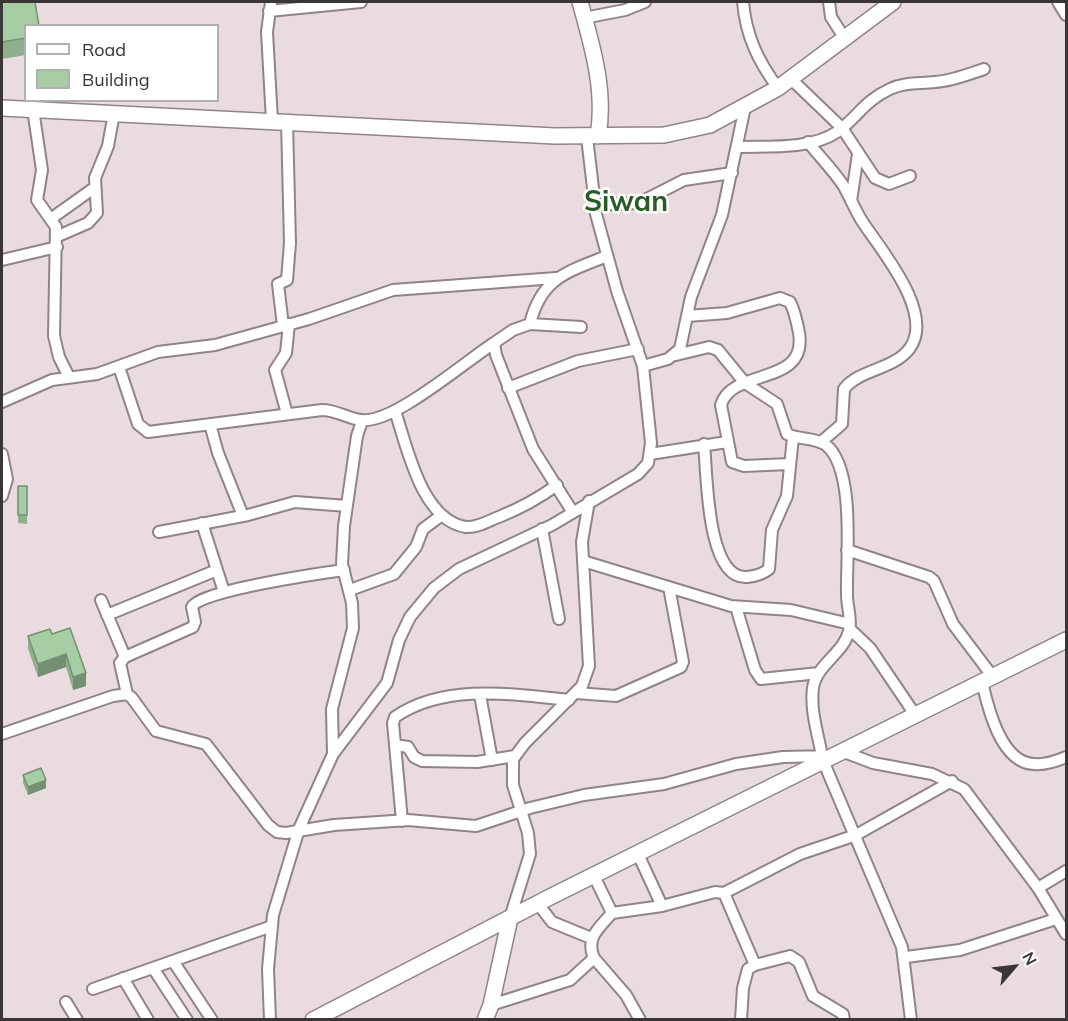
<!DOCTYPE html>
<html>
<head>
<meta charset="utf-8">
<style>
  body { margin:0 }
  #map { position:relative; width:1068px; height:1021px; overflow:hidden; background:#eadcde; font-family:Mulish,sans-serif }
  canvas { display:block }
  .frame { position:absolute; inset:0; border:3px solid #3b3636; pointer-events:none }
  .legend { position:absolute; left:24px; top:24px; width:195px; height:78px; box-sizing:border-box; background:#fff; border:2px solid #b1afaf; margin:0; padding:8px 10px; list-style:none; font-size:18px; color:#3b3636 }
  .legend li { display:flex; align-items:center; gap:12px; height:30px }
  .legend b { width:30px; border:2px solid #b1afaf }
  .north { position:absolute; left:984px; top:937px; width:60px; height:60px; -webkit-text-stroke:4px #fff; paint-order:stroke; rotate:62deg; font-size:16px; font-weight:700; line-height:24px; text-align:center; color:#3b3636 }
  .north::after { content:''; display:block; margin:auto; width:21px; height:27px; background:#3b3636; clip-path:polygon(50% 0,100% 100%,50% 72%,0 100%) }
</style>
</head>
<body>
<div id="map">
<canvas width="1068" height="1021"></canvas>
<div class="frame"></div>
<ul class="legend">
<li><b style="height:8px;background:#fff"></b>Road</li>
<li><b style="height:16px;background:#a6cda3"></b>Building</li>
</ul>
<div class="north">N</div>
</div>
<script>
const ctx = document.querySelector('canvas').getContext('2d');
ctx.lineJoin = 'round';
function trace(path, color, width, dash) { ctx.strokeStyle = color; ctx.lineWidth = width; ctx.lineCap = dash ? 'butt' : 'round'; ctx.setLineDash(dash || []); ctx.stroke(path); }
function fill(path, color) { ctx.fillStyle = color; ctx.fill(path, 'evenodd'); }
function drawText(font, color, halo, rows, align = 'center') {
  ctx.font = font + ' Mulish,sans-serif'; ctx.lineWidth = 5; ctx.setLineDash([]); ctx.textBaseline = 'middle'; ctx.strokeStyle = halo; ctx.fillStyle = color; for (const [text, x, y, turn = 0] of rows) {
    ctx.save(); ctx.translate(x, y); ctx.rotate((+turn || 0) * Math.PI / 180); ctx.textAlign = isNaN(turn) ? turn : align; if (halo) ctx.strokeText(text, 0, 0); ctx.fillText(text, 0, 0); ctx.restore();
  }
}
const street = new Path2D(`
  M 271,2 L 267,32 L 272,121
  M 743,2 C 746,36 758,61 778,88
  M 829,2 L 831,17 L 845,39
  M 1058,2 L 1066,15
  M 269,11 L 361,2
  M 584,18 L 625,10 L 645,2
  M 791,79 L 842,128 L 875,178 L 889,184 L 910,176
  M 29,112 L 33,109 L 42,170 L 37,200 L 56,227 L 54,336 L 59,357 L 69,377
  M 808,142 C 819,156 833,170 843,185 C 850,197 855,210 862,221 C 880,249 935,312 910,348 C 894,370 859,369 844,389 L 842,424 L 821,442
  M 737,147 C 768,146 810,150 837,132 C 857,118 864,101 890,89 C 905,82 919,84 935,82 C 952,81 969,74 984,69
  M 851,201 L 858,154
  M 594,205 L 639,203 L 684,180 L 732,173
  M 52,218 L 94,188
  M 58,236 L 88,223 L 97,213 L 95,178 L 108,146 L 114,113
  M 2,260 L 57,247
  M 687,316 L 727,313 L 780,298 L 790,302 C 795,312 797,322 799,333 C 808,387 732,367 721,405 L 732,462 L 744,466 L 789,464
  M 530,324 L 513,330 L 494,343 L 496,355 L 533,449 L 572,511
  M 283,326 L 278,284 L 287,280 L 290,243 L 287,121
  M 581,327 L 530,324 C 541,278 567,272 607,256
  M 676,355 L 709,347 L 718,350 L 745,383 L 777,404 L 787,434 C 799,440 815,437 826,445 C 856,469 846,560 847,595 C 847,607 852,619 849,631 C 844,653 816,665 813,688 C 810,710 818,734 822,756
  M 643,366 L 668,359 L 680,349 L 691,297 L 722,215 L 745,107
  M 119,367 L 138,424 L 148,432 L 322,410 C 337,410 348,419 362,420 C 393,424 466,361 494,343
  M 508,388 L 578,361 L 638,349
  M 2,402 L 52,380 L 97,374 L 158,352 L 215,345 L 309,319 L 393,290 L 556,278
  M 395,411 C 407,446 421,520 466,527 C 478,528 490,520 501,516 C 521,508 539,498 557,485
  M 287,414 L 275,370 L 286,353 L 289,324
  M 210,424 L 218,453 L 243,516
  M 704,444 C 707,472 706,580 747,577 C 756,576 763,574 769,569 L 772,530 L 787,496 L 793,437
  M 2,454 L 7,479 L 2,496
  M 650,454 L 727,442
  M 202,523 L 224,592
  M 542,529 L 559,619
  M 159,532 L 248,515 L 295,502 L 347,506
  M 847,550 L 929,577 L 934,581 L 953,624 L 993,677
  M 583,561 L 731,606 L 791,610 L 850,624
  M 350,590 L 394,574 L 416,547 L 423,529 L 442,515
  M 101,600 L 125,657
  M 736,607 L 755,670 L 761,679 L 819,673
  M 107,615 L 217,570
  M 850,629 L 870,648 L 916,716
  M 982,682 C 988,708 1001,763 1034,764 C 1045,765 1057,761 1066,757
  M 576,693 L 616,696 L 681,667 L 683,662 L 669,587
  M 127,694 L 120,663 L 125,657 L 193,627 L 195,622 L 192,607 C 198,591 322,573 344,570
  M 480,695 L 492,760
  M 2,734 L 113,696 L 127,694 L 132,698 L 156,731 L 206,744 L 268,825 L 277,832 L 286,833 L 334,825 L 408,820 L 476,826 L 530,808 L 584,795 L 664,784 L 736,764 L 783,757 L 829,756
  M 395,745 L 408,747 L 414,757 L 422,761 L 477,762 L 515,756
  M 844,752 L 873,763 L 932,774 L 964,789 L 1038,888 L 1066,934
  M 333,754 L 332,709 L 353,628 L 352,603 L 342,564 L 344,526 L 357,436 L 362,421
  M 824,763 L 902,947 L 911,1020
  M 402,821 L 393,723 L 395,717 C 444,683 513,694 569,700
  M 638,854 L 662,906
  M 594,876 L 612,913 L 662,906 L 715,892 L 724,893 L 755,965
  M 1038,888 L 1066,871
  M 724,893 L 800,854 L 856,835 L 952,781
  M 538,904 L 552,922 L 591,938
  M 510,918 L 530,854 L 528,833 L 513,785 L 513,759 L 525,743 L 582,686 L 589,666 L 582,542 L 589,501
  M 906,957 L 960,950 L 1056,919
  M 594,958 C 585,938 599,928 612,913
  M 173,961 L 212,1020
  M 153,968 L 187,1020
  M 123,978 L 148,1020
  M 93,989 L 272,926
  M 66,1002 L 77,1020
  M 491,1005 L 570,980 L 594,958 L 626,995 L 640,1020
  M 270,1020 L 268,969 L 273,915 L 299,829 L 333,754 L 387,683 L 399,640 L 410,617 L 434,588 L 459,569 L 552,525 L 638,474 L 648,463 L 651,443 L 643,366 L 617,291 L 596,214 L 587,137
  M 741,1020 L 743,988 L 748,969 L 755,965 L 790,956 L 799,962 L 813,996 L 843,1014 L 844,1020`);
const secondary = new Path2D(`
  M 580,2 C 592,45 606,91 598,136
  M 2,108 L 555,136 L 664,135 L 710,125 L 778,88 L 893,2
  M 313,1020 L 552,896 L 1066,640
  M 485,1020 L 491,1005 L 510,918`);
trace(street, '#908486', 14);
trace(secondary, '#908486', 18);
trace(street, '#fff', 10);
trace(secondary, '#fff', 15);
fill(new Path2D(`
  M 2,2 L 26,26 L 26,55 L 2,59 Z
  M 18,486 L 27,486 L 27,524 L 18,523 Z
  M 52,634 L 86,686 L 73,690 L 66,667 L 38,677 L 28,649 L 28,636 Z
  M 23,775 L 46,788 L 28,795 L 23,783 Z`), '#8fb08c');
fill(new Path2D(`
  M 66,654 L 66,667 L 38,677 L 38,664 Z
  M 86,673 L 86,686 L 73,690 L 73,677 Z
  M 46,780 L 46,788 L 28,795 L 28,787 Z`), '#749072');
const building = new Path2D(`
  M 2,2 L 35,2 L 39,26 L 26,26 L 26,38 L 2,42 Z
  M 18,486 L 27,486 L 27,515 L 18,515 Z
  M 70,628 L 86,673 L 73,677 L 66,654 L 38,664 L 28,636 L 50,629 L 52,634 Z
  M 41,768 L 46,780 L 28,787 L 23,775 Z`);
fill(building, '#a6cda3');
trace(building, '#749072', 1.5);
drawText('bold 28px', '#285b26', '#fff', [
  ["Siwan",626,203]
]);
</script>
</body>
</html>
